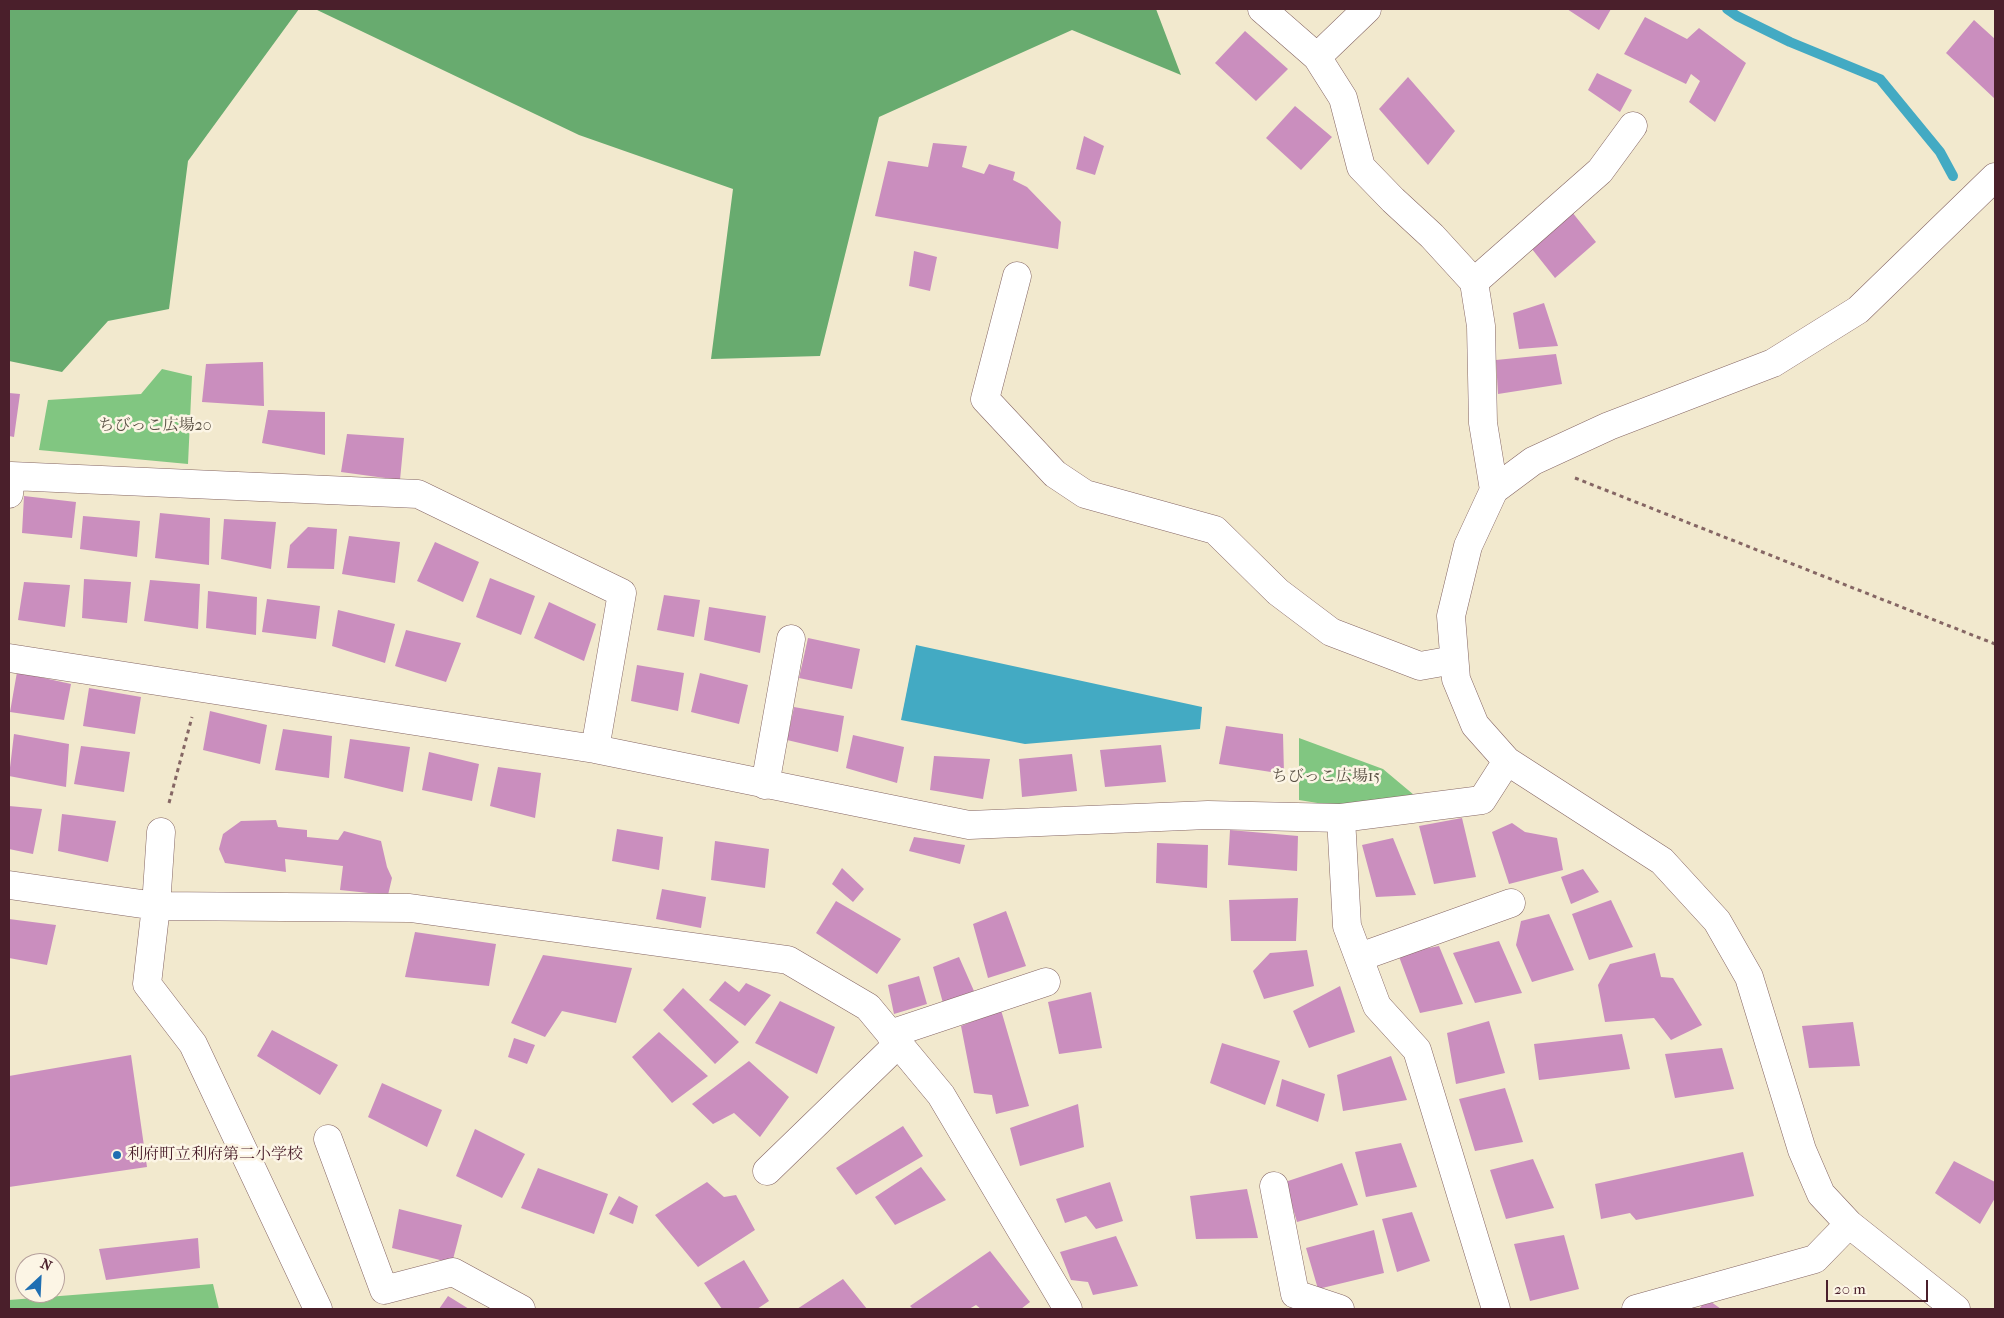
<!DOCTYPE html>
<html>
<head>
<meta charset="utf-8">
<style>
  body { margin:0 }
  #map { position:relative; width:2004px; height:1318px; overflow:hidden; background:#f2e9ce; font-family:"IM FELL French Canon",serif }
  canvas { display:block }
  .frame { position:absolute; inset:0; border:10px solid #4a1f2b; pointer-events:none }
  .north { position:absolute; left:15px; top:1253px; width:50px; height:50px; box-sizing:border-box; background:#fcf5e5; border:1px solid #b59f9b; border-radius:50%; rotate:25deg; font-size:14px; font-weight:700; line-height:20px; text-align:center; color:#4a1f2b }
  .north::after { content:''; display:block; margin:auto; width:18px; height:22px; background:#1f6fb2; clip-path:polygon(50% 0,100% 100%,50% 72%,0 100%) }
  .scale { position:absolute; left:1826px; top:1280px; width:102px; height:22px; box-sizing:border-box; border:2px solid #4a1f2b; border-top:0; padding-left:6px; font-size:15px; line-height:18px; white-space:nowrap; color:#4a1f2b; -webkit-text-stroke:4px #fcf5e5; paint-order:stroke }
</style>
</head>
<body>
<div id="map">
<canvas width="2004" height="1318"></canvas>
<div class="frame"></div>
<div class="north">N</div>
<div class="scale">20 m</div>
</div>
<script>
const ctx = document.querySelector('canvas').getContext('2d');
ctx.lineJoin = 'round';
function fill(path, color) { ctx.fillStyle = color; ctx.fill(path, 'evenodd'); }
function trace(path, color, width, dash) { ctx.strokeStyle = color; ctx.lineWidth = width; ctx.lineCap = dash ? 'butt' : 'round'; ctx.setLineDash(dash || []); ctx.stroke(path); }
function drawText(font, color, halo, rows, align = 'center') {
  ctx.font = font + ' "IM FELL French Canon","Noto Serif JP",serif'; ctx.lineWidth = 5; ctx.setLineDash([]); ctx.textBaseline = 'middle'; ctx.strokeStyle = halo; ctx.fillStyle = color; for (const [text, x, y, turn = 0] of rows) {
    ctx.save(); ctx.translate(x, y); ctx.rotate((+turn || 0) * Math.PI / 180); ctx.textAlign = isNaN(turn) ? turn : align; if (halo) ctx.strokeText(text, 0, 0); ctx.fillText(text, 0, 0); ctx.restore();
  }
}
fill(new Path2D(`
  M 162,369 L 192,376 L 188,464 L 39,450 L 48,400 L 141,394 Z
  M 1299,738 L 1383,769 L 1414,795 L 1336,806 L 1299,800 Z
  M 213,1284 L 219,1309 L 9,1309 L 9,1300 Z`), '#81c681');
fill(new Path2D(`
  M 9,9 L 299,9 L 188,161 L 169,309 L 108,321 L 62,372 L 9,361 Z
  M 315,9 L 1156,9 L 1181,75 L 1072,30 L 879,117 L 820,356 L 711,359 L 733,189 L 579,135 Z`), '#68ab6f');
fill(new Path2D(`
  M 916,645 L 1202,707 L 1200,729 L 1025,744 L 901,720 Z`), '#43aac3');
trace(new Path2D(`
  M 1727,9 L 1737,16 L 1790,42 L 1880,79 L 1940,152 L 1953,176`), '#43aac3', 10);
fill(new Path2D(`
  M 1567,9 L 1611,9 L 1599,30 Z
  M 1645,17 L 1687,39 L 1699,28 L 1746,63 L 1715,122 L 1689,102 L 1700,81 L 1691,74 L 1686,84 L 1624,54 Z
  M 1974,20 L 1995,39 L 1995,99 L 1946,53 Z
  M 1245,31 L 1288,69 L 1256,101 L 1215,63 Z
  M 1597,73 L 1632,90 L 1620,112 L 1588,90 Z
  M 1408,77 L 1455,131 L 1428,165 L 1379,109 Z
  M 1295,106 L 1332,137 L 1301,170 L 1266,138 Z
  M 1084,136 L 1104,146 L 1095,175 L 1076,169 Z
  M 933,143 L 967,146 L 962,167 L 984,174 L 989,164 L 1015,172 L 1013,180 L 1027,187 L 1061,222 L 1058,249 L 875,216 L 888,161 L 928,167 Z
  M 1568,207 L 1596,242 L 1555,278 L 1528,244 Z
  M 914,251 L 937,257 L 930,291 L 909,286 Z
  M 1544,303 L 1558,346 L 1519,349 L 1513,313 Z
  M 1556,354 L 1562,384 L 1498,394 L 1496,360 Z
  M 263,362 L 264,406 L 202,402 L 206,364 Z
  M 9,393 L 20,394 L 14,437 L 9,436 Z
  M 268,410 L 325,412 L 325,455 L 262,443 Z
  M 347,434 L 404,438 L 400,480 L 341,472 Z
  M 24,496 L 76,502 L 72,538 L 22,533 Z
  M 160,513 L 210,518 L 209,565 L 155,558 Z
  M 83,516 L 140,521 L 137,557 L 80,549 Z
  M 224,519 L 276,522 L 271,569 L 221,559 Z
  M 308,527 L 337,529 L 334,569 L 287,568 L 290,545 Z
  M 349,536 L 400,542 L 395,583 L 342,574 Z
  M 435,542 L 479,562 L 463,602 L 417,581 Z
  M 490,578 L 535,596 L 521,635 L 476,617 Z
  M 84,579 L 131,582 L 127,623 L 82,618 Z
  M 150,580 L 200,584 L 198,629 L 144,621 Z
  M 24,582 L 70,585 L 65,627 L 18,620 Z
  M 208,591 L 257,597 L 256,635 L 206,628 Z
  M 664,595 L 700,600 L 694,637 L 657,630 Z
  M 267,599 L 320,606 L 316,639 L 262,632 Z
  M 549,602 L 596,624 L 584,661 L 534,638 Z
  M 709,607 L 766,616 L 760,653 L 704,640 Z
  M 338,610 L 395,624 L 385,663 L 332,646 Z
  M 406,630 L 461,643 L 446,682 L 395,666 Z
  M 808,638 L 860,649 L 852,689 L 799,678 Z
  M 637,665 L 684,673 L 678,711 L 631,701 Z
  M 17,672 L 71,684 L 64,720 L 10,712 Z
  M 700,673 L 748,685 L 739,724 L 691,712 Z
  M 89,688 L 141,697 L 135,734 L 83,726 Z
  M 794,707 L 844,716 L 838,752 L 787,740 Z
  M 210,711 L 267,725 L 260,764 L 203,750 Z
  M 1226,726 L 1283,734 L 1284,774 L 1219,764 Z
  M 283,729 L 332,736 L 329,778 L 275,770 Z
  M 14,734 L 69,744 L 66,787 L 9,776 Z
  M 853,735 L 904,747 L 897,783 L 846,768 Z
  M 350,739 L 410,747 L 403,792 L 344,778 Z
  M 1161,745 L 1166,782 L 1105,787 L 1100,750 Z
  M 81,746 L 130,752 L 124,792 L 74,784 Z
  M 429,752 L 479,764 L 472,801 L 422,790 Z
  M 1072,754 L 1077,791 L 1022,797 L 1019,759 Z
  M 934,756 L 990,759 L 983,799 L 930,790 Z
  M 498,767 L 541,773 L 535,818 L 490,806 Z
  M 9,806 L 42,809 L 33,854 L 9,849 Z
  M 62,814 L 116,821 L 108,862 L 58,851 Z
  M 1462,818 L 1476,877 L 1434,884 L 1419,826 Z
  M 276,820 L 278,827 L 307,830 L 307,837 L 338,840 L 344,831 L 381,841 L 387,867 L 392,878 L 388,895 L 340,890 L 343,866 L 285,859 L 286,872 L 225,863 L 219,849 L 223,834 L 241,821 Z
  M 1512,823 L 1525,832 L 1557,838 L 1563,870 L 1509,884 L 1492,832 Z
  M 617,829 L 663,837 L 659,870 L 612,861 Z
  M 1230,830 L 1298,836 L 1297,871 L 1228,865 Z
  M 914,837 L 965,845 L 960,864 L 909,851 Z
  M 1393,838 L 1416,895 L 1376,897 L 1362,845 Z
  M 715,841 L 769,849 L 765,888 L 711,880 Z
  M 1157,843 L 1208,845 L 1207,888 L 1156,883 Z
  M 842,868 L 864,889 L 853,902 L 832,884 Z
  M 1583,869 L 1599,892 L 1571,904 L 1561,877 Z
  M 662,889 L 706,897 L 701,928 L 656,919 Z
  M 1298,898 L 1296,941 L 1231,941 L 1229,900 Z
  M 1611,900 L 1633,947 L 1589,960 L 1572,914 Z
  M 836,901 L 901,939 L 877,974 L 816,933 Z
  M 1006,911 L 1026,966 L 988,978 L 973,924 Z
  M 1549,914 L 1574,970 L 1532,982 L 1516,945 L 1521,921 Z
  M 9,919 L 56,925 L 47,965 L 9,958 Z
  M 415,932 L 496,944 L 489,986 L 405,977 Z
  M 1499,941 L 1522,993 L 1475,1003 L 1453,953 Z
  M 1439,946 L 1463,1004 L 1420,1013 L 1398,954 Z
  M 1307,950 L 1314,986 L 1264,999 L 1253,971 L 1270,953 Z
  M 1655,953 L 1661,977 L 1673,978 L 1702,1025 L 1671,1040 L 1654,1018 L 1605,1022 L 1598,985 L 1610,964 Z
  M 543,955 L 632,968 L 616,1023 L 562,1011 L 545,1037 L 511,1023 Z
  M 959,957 L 974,991 L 943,1003 L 933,967 Z
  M 919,976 L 927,1004 L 894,1014 L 888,985 Z
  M 725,981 L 739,992 L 746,983 L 771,995 L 745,1026 L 709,1000 Z
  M 1340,986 L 1355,1032 L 1309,1048 L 1293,1011 Z
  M 683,988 L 739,1042 L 715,1064 L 663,1010 Z
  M 1091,992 L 1102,1048 L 1059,1054 L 1048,1002 Z
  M 780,1001 L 835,1027 L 817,1074 L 755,1043 Z
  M 1001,1010 L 1029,1106 L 996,1114 L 992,1095 L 974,1093 L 961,1026 Z
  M 1489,1021 L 1505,1073 L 1456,1084 L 1447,1033 Z
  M 1853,1022 L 1860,1066 L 1809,1068 L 1802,1026 Z
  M 272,1030 L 338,1065 L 320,1095 L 257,1056 Z
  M 659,1032 L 708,1076 L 672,1103 L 632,1057 Z
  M 1622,1034 L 1630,1069 L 1539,1080 L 1534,1044 Z
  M 514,1038 L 535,1045 L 527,1064 L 508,1057 Z
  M 1222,1043 L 1280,1061 L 1265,1105 L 1210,1083 Z
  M 1722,1048 L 1734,1089 L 1675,1098 L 1665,1054 Z
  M 131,1055 L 147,1167 L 9,1187 L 9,1076 Z
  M 1391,1056 L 1407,1100 L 1343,1111 L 1337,1075 Z
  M 749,1061 L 789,1097 L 760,1137 L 734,1113 L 713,1124 L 692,1104 Z
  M 1282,1079 L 1325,1094 L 1318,1122 L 1276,1106 Z
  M 382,1083 L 442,1110 L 427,1147 L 368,1117 Z
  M 1505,1088 L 1523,1142 L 1475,1151 L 1459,1099 Z
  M 1078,1104 L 1084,1147 L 1020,1166 L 1010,1128 Z
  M 903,1126 L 923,1156 L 856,1195 L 836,1168 Z
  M 475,1129 L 525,1154 L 502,1198 L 456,1176 Z
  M 1401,1143 L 1417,1187 L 1366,1197 L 1355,1152 Z
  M 1743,1152 L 1754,1196 L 1636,1220 L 1630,1213 L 1601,1219 L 1595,1184 Z
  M 1533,1159 L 1554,1208 L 1506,1219 L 1490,1170 Z
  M 1954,1161 L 1995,1182 L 1995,1198 L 1980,1224 L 1935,1193 Z
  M 1342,1163 L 1358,1205 L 1297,1222 L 1285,1182 Z
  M 921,1167 L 946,1200 L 895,1225 L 875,1197 Z
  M 538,1168 L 608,1194 L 594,1234 L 521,1208 Z
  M 707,1182 L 724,1197 L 736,1195 L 755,1230 L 698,1267 L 655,1215 Z
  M 1110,1182 L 1123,1221 L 1096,1229 L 1086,1216 L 1065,1223 L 1056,1199 Z
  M 1247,1189 L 1258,1238 L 1196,1239 L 1190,1196 Z
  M 619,1196 L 638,1206 L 633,1224 L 609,1214 Z
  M 399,1209 L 462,1225 L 452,1263 L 392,1248 Z
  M 1412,1212 L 1430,1261 L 1397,1272 L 1382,1219 Z
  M 1374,1230 L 1384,1273 L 1318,1289 L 1306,1248 Z
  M 1564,1235 L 1579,1289 L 1530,1301 L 1514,1244 Z
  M 1116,1236 L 1138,1286 L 1093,1295 L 1088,1282 L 1071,1280 L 1060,1252 Z
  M 198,1238 L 200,1268 L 106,1280 L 99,1249 Z
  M 990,1251 L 1030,1302 L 1021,1309 L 981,1309 L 976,1305 L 969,1309 L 913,1309 L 910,1306 Z
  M 744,1260 L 769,1301 L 757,1309 L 722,1309 L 704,1283 Z
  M 843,1279 L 867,1309 L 797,1309 Z
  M 448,1296 L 469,1309 L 439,1309 Z
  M 1707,1299 L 1721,1309 L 1699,1309 Z`), '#ca8ebe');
const minor = new Path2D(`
  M 1262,9 L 1317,57 L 1343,98 L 1361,167 L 1393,200 L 1432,236 L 1474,282 L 1481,326 L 1483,423 L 1494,490
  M 1317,57 L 1367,9
  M 1017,276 L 985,399 L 1055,474 L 1085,494 L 1215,530 L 1278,592 L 1331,632 L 1420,666 L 1454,660
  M 1474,282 L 1600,171 L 1633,126
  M 9,494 L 11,476 L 418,494 L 622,593 L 595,749
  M 9,658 L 595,749 L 969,825 L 1208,815 L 1341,818 L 1482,800 L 1507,761
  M 765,785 L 791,639
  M 1341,818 L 1347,926 L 1377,1006 L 1417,1050 L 1496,1309
  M 161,832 L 156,906 L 147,984 L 193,1044 L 318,1309
  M 9,885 L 156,906 L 410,908 L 788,960 L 868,1007 L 941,1095 L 1068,1309
  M 1360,957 L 1511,903
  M 890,1034 L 1046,982
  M 328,1139 L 384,1290 L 453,1272 L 521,1309
  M 767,1171 L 898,1044
  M 1274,1186 L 1295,1294 L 1340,1309
  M 1636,1309 L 1815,1259 L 1849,1224
  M 1956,1309 L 1849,1224 L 1821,1194 L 1802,1150 L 1749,977 L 1717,921 L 1662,861 L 1507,761 L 1475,725 L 1456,679 L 1451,616 L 1468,546 L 1494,490 L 1533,461 L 1609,426 L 1773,363 L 1858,310 L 1995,177`);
trace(minor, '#856664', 29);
trace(new Path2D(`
  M 1575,478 L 1995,644
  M 169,803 L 192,717`), '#856664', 3, [4, 4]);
trace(minor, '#fff', 28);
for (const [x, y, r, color] of [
  [117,1155,5,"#1f6fb2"]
]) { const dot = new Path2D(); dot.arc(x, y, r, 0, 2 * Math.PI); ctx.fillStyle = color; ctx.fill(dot); trace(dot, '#fcf5e5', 2); }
drawText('16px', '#5a5145', '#fcf5e5', [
  ["ちびっこ広場20",155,426],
  ["ちびっこ広場15",1326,777]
]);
drawText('16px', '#4a1f2b', '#fcf5e5', [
  ["利府町立利府第二小学校",127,1155]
], 'left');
</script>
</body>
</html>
